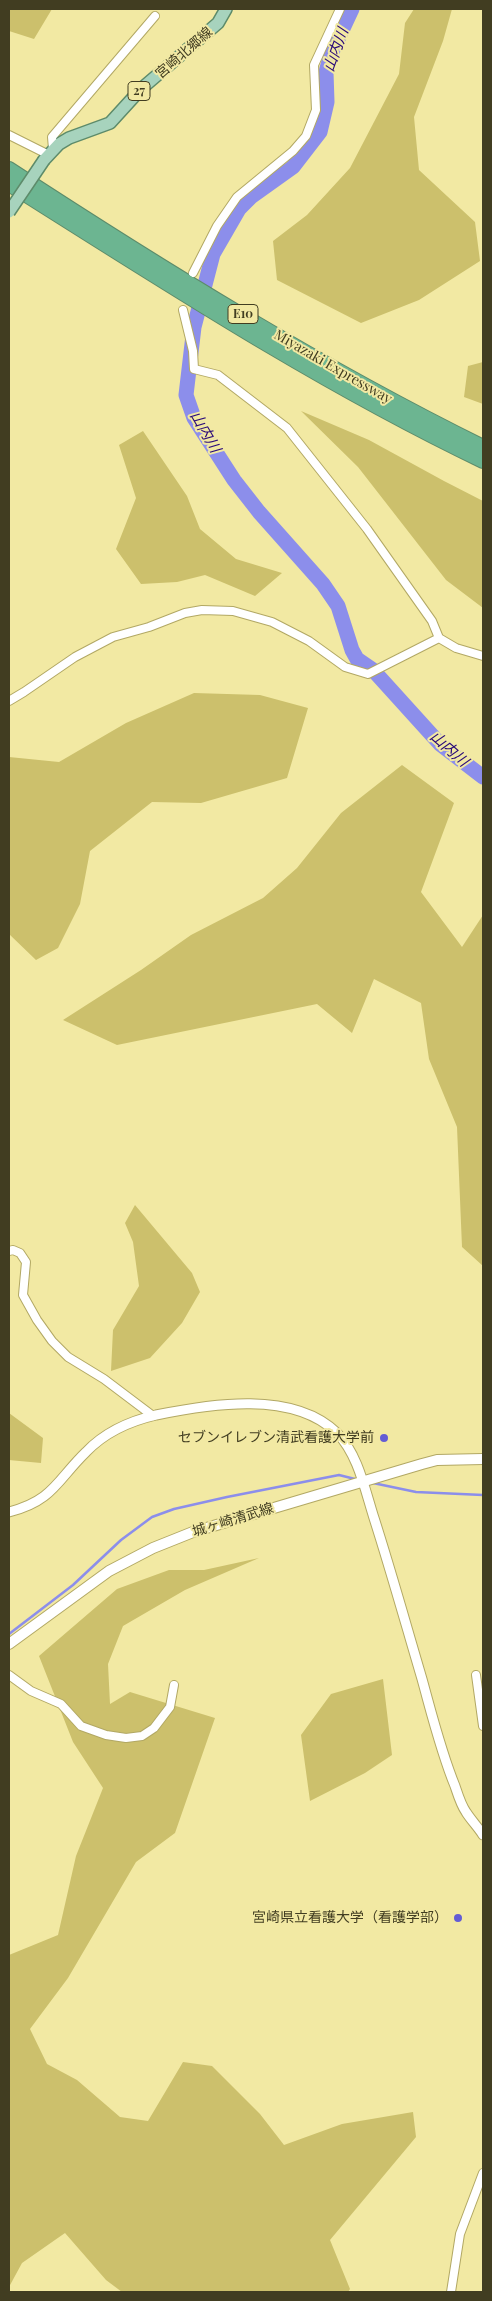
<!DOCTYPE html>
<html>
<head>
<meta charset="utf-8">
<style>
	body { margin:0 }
	#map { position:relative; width:492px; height:2301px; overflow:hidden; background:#f2e9a3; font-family:"Playfair Display",serif }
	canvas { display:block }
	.frame { position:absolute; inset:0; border:10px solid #413d21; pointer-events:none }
</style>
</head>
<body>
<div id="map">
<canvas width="492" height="2301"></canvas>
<div class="frame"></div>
</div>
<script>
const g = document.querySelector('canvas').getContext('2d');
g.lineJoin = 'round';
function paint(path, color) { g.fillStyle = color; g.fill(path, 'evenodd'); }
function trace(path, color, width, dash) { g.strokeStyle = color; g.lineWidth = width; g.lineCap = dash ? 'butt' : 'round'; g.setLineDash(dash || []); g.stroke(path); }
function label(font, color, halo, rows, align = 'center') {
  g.font = font + ' "Playfair Display","Noto Sans JP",serif'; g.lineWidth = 4; g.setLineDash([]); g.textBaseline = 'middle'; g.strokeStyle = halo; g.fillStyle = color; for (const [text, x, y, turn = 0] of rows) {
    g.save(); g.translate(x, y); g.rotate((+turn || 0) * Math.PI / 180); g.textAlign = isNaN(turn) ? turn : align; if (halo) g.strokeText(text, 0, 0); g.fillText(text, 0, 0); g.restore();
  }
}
const green = new Path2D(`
	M9,9h43l-18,30 -25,-8z
	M414,9h38l-9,32 -29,76 5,53 56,52 5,39 -61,39 -58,23 -84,-43 -4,-39 34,-26 43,-47 49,-94 6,-51z
	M483,362v42l-19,-7 4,-31z
	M301,411l68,29 75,41 39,20v107l-37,-28 -88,-113z
	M143,431l44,65 13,33 36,30 46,14 -27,23 -50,-21 -28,7 -36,2 -25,-35 20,-51 -17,-53z
	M194,693l66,2 48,13 -21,70 -86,25 -49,-1 -62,49 -10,53 -22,44 -22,12 -27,-26v-177l50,5 67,-39z
	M402,765l52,38 -33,89 41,55 21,-32v351l-21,-19 -5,-120 -28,-68 -8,-56 -47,-24 -22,54 -35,-29 -200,41 -54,-25 78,-50 50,-35 72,-37 34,-30 44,-55z
	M135,1205l57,68 8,19 -18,31 -32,35 -39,13 2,-41 26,-44 -6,-44 -8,-19z
	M9,1413l34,25 -2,25 -32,-3z
	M259,1558l-74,32 -62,36 -15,38 2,40 20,-12 85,26 -40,115 -39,29 -68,116 -38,51 17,35 30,16 43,37 28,4 35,-59 29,4 48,48 24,31 58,-21 71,-12 3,25 -86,103 20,49 -2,3h-226l-16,-12 -41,-47 -43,30 -13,24v-332l49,-20 18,-79 27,-68 -30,-46 -34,-86 78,-67 52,-19h35z
	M383,1679l9,76 -27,18 -55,28 -9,-66 30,-41z`);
const stream = new Path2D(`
	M373,1483l43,9 67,3
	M9,1634l64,-49 48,-45 31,-23 22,-8 53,-12 112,-22 16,4`);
const river = new Path2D(`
	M352,9l-21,45 -5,18 1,30 -7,30 -27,35 -42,30 -12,12 -26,45 -19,73 -8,68 8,23 40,62 25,32 64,72 15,22 14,44 5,9 16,11 67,74 43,33`);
const minor = new Path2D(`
	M9,135l40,20
	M53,149l-1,-12 103,-121
	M193,273l24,-47 20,-29 56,-46 13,-15 10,-26 -2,-45 26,-56
	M183,310l10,41 1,18 24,6 69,53 80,101 65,92 7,17 17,10 27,8
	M9,701l15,-9 51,-35 38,-20 36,-10 36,-14 17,-3 31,1 39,11 37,19 36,26 23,7 71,-36
	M9,1251l4,-1 7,3 6,9 -3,33 14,25 15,21 16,16 36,22 49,37
	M9,1675l22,16 30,13 20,22 25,9 20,3 16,-2 12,-8 16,-21 4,-22
	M476,1675l7,51
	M451,2292l9,-58 23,-61`);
const tertiary = new Path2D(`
	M9,1512c44,-11 48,-32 77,-60 19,-20 44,-31 70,-37 54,-11 137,-25 181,18 21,21 28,57 37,85 17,53 32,107 48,161 10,36 19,73 33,107 3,9 6,19 11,26 5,8 12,15 17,23`);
const secondary = new Path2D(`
	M9,1644l100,-73 44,-23 40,-16 229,-68 15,-4 46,-1`);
const primary = new Path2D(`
	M44,160l15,-16 10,-6 41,-15 31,-34 77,-66 8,-14`);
const motorway = new Path2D(`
	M9,169c153,100 310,197 474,278
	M9,184c154,97 309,198 474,277`);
const primaryBridge = new Path2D(`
	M9,212l35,-52`);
const markers = [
	[384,1438,5,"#635cd5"],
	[458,1918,5,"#635cd5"]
];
const shields = [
	[139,91,22],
	[243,314,30]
];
const shieldNames = [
	["27",139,91],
	["E10",243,314]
];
const streetNames = [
	["宮崎北郷線",184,53,-41],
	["Miyazaki Expressway",333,367,30],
	["城ヶ崎清武線",233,1520,-17]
];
const poiNames = [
	["セブンイレブン清武看護大学前",374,1438],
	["宮崎県立看護大学（看護学部）",448,1918]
];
const waterNames = [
	["山内川",336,50,-70],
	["山内川",205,432,60],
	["山内川",449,749,41]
];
paint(green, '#ccc06c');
trace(stream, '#8c8eeb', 2.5);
trace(river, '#8c8eeb', 15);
trace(minor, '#b2a864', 10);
trace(tertiary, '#b2a864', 11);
trace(secondary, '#b2a864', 12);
trace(primary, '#5d8b6a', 14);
trace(motorway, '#5d8b6a', 16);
trace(minor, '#fff', 8);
trace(tertiary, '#fff', 9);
trace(secondary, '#fff', 10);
trace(primary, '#a7d3bd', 11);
trace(motorway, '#6cb591', 14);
trace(primaryBridge, '#5d8b6a', 14, []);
trace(primaryBridge, '#a7d3bd', 11);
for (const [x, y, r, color] of markers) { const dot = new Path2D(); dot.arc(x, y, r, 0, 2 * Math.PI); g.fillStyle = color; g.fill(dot); trace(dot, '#f2e9a3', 2); }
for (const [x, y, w] of shields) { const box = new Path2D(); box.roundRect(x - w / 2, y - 9.5, w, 19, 4); g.fillStyle = '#f2e9a3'; g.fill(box); trace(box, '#413d21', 1); }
label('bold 12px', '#413d21', null, shieldNames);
label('14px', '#413d21', '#f2e9a3', streetNames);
label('14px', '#413d21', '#f2e9a3', poiNames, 'right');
label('italic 15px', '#270779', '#f2e9a3', waterNames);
</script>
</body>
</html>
